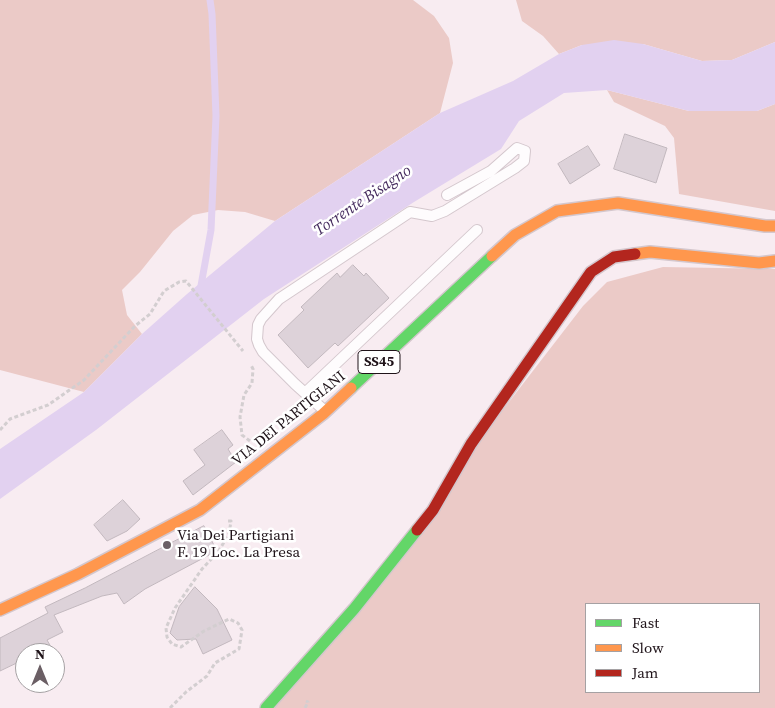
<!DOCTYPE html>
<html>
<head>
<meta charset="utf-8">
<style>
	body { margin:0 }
	#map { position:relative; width:775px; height:708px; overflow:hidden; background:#f8ecf1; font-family:"Source Serif 4",serif }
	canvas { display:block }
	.legend { position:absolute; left:585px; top:603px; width:175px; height:90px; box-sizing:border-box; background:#fff; border:1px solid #a5a1a3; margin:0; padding:6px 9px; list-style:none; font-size:15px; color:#1f1319 }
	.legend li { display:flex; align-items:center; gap:10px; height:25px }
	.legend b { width:25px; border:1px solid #a5a1a3 }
	.north { position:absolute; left:15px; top:643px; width:50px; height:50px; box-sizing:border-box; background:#fff; border:1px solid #a5a1a3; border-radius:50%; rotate:0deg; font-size:14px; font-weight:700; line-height:20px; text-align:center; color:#1f1319 }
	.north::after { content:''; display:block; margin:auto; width:18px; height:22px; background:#6b5f65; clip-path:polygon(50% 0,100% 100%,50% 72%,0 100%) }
</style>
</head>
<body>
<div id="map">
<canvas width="775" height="708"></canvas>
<ul class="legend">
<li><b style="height:6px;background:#63d668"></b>Fast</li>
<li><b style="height:6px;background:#ff974d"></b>Slow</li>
<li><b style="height:6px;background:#b3261e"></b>Jam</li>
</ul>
<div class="north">N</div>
</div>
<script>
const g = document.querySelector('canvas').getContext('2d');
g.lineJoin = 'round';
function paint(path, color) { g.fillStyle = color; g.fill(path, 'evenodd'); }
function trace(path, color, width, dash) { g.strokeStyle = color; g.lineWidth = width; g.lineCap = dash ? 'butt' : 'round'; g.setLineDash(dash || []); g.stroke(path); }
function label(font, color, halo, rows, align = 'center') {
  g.font = font + ' "Source Serif 4",serif'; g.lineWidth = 5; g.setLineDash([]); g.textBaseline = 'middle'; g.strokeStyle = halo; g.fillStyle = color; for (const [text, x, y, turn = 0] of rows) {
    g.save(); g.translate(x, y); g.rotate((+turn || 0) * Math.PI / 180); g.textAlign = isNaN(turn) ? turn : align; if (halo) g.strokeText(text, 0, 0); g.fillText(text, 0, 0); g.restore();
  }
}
const forest = new Path2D(`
	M0,0h413l21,16 15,22 4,25 -13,50 -165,108 -30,-9 -27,-2 -25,5 -20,16 -33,41 -18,18 5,25 15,19 -58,58 -84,-22z
	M516,0h259v42l-43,18 -30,1 -59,-17 -61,1 -23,9 -16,-18 -21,-15z
	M607,90l82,21h68l18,-7v107l-96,-17 -5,-56 -9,-12 -51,-24z
	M663,267l112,2v439h-502l310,-402 24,-24zM586,604h173v88h-173z`);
const water = new Path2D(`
	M614,40l29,4 59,17 30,-1 43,-18v62l-18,7h-68l-82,-21 -43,3 -45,28 -18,28 -87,53 -150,97 -168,131 -96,69v-50l84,-57 58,-58 45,-40 88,-73 165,-108 73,-32 46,-27 23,-9z`);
const stream = new Path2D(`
	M200,291l11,-61 5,-114 -4,-102 -2,-14`);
const building = new Path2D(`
	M625,134l42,14 -11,35 -42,-14z
	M588,146l12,19 -30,19 -12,-20z
	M353,265l11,11 2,-3 23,25 -51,48 -3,-3 -27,25 -30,-33 26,-25 -3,-3 36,-34 3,4z
	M222,430l11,15 -5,4 8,13 -43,33 -10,-14 22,-16 -11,-15z
	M123,500l17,19 -13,12 -20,10 -13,-16z
	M204,526l12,23 -6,3 1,2 -66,35 -21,15 -7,-11 -15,3 -48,19 9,17 -16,8 4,7 -13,6h-13v6l-25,12v-33l48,-25 -3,-6 40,-19z
	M195,587l22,22 15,31 -29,14 -7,-15 -19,1 -7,-7 9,-26z`);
const path = new Path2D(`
	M0,430l10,-11 38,-14 36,-25 51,-54 15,-12 14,-23 15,-9 7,-1 57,70
	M250,441l-8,-6 -2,-18 4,-22 8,-12 1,-14 -2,-4
	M170,708l16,-16 21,-16 8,-13 24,-14 3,-19 -4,-7 -9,-4 -25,12 -23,16 -9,-3 -5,-7 -1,-9 9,-20 27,-39 16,-17 11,-18 2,-13h-5
	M305,708l3,-6 -2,-1`);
const lane = new Path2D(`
	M305,393l172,-163
	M325,411l-30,-27 -32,-32 -4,-7 -2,-6 1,-14 3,-6 18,-20 131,-87 22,4 13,-5 70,-43 9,-7 1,-10 -8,-3 -26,23 -44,24`);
const fast = new Path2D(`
	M351,388l141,-132
	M266,708l88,-99 63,-79`);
const slow = new Path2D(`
	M635,254l15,-2 109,11 16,-2
	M492,256l23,-21 42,-24 61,-8 147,23h10
	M0,610l78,-36 122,-64 123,-96 28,-26`);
const jam = new Path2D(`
	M417,530l16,-20 38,-66 120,-172 23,-15 21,-3`);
const markers = [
	[167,545,5,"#6b5f65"]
];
const shields = [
	[379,362,42]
];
const shieldNames = [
	["SS45",379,362]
];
const streetNames = [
	["VIA DEI PARTIGIANI",289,419,-39]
];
const poiNames = [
	["Via Dei Partigiani",177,536],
	["F. 19 Loc. La Presa",177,553]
];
const waterNames = [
	["Torrente Bisagno",363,201,-34]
];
paint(forest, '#ebcac7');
paint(water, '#e2d1f0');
trace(stream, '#e2d1f0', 7);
paint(building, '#ddd2d9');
trace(building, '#c2b8be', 1);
trace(lane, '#d4c7cd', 12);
trace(fast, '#d4c7cd', 14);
trace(slow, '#d4c7cd', 14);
trace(jam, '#d4c7cd', 14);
trace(path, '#d3ced0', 3, [4, 2.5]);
trace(lane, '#fefcfd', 10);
trace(fast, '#63d668', 11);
trace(slow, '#ff974d', 11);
trace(jam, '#b3261e', 11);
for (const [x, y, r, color] of markers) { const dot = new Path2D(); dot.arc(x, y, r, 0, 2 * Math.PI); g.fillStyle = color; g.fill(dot); trace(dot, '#fff', 2); }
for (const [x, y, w] of shields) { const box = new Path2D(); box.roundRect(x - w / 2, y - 11.5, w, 23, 4); g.fillStyle = '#fff'; g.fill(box); trace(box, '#1f1319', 1); }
label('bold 14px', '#1f1319', null, shieldNames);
label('15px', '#1f1319', '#fff', streetNames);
label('15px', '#1f1319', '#fff', poiNames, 'left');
label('italic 16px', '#452b5e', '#fff', waterNames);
</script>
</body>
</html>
